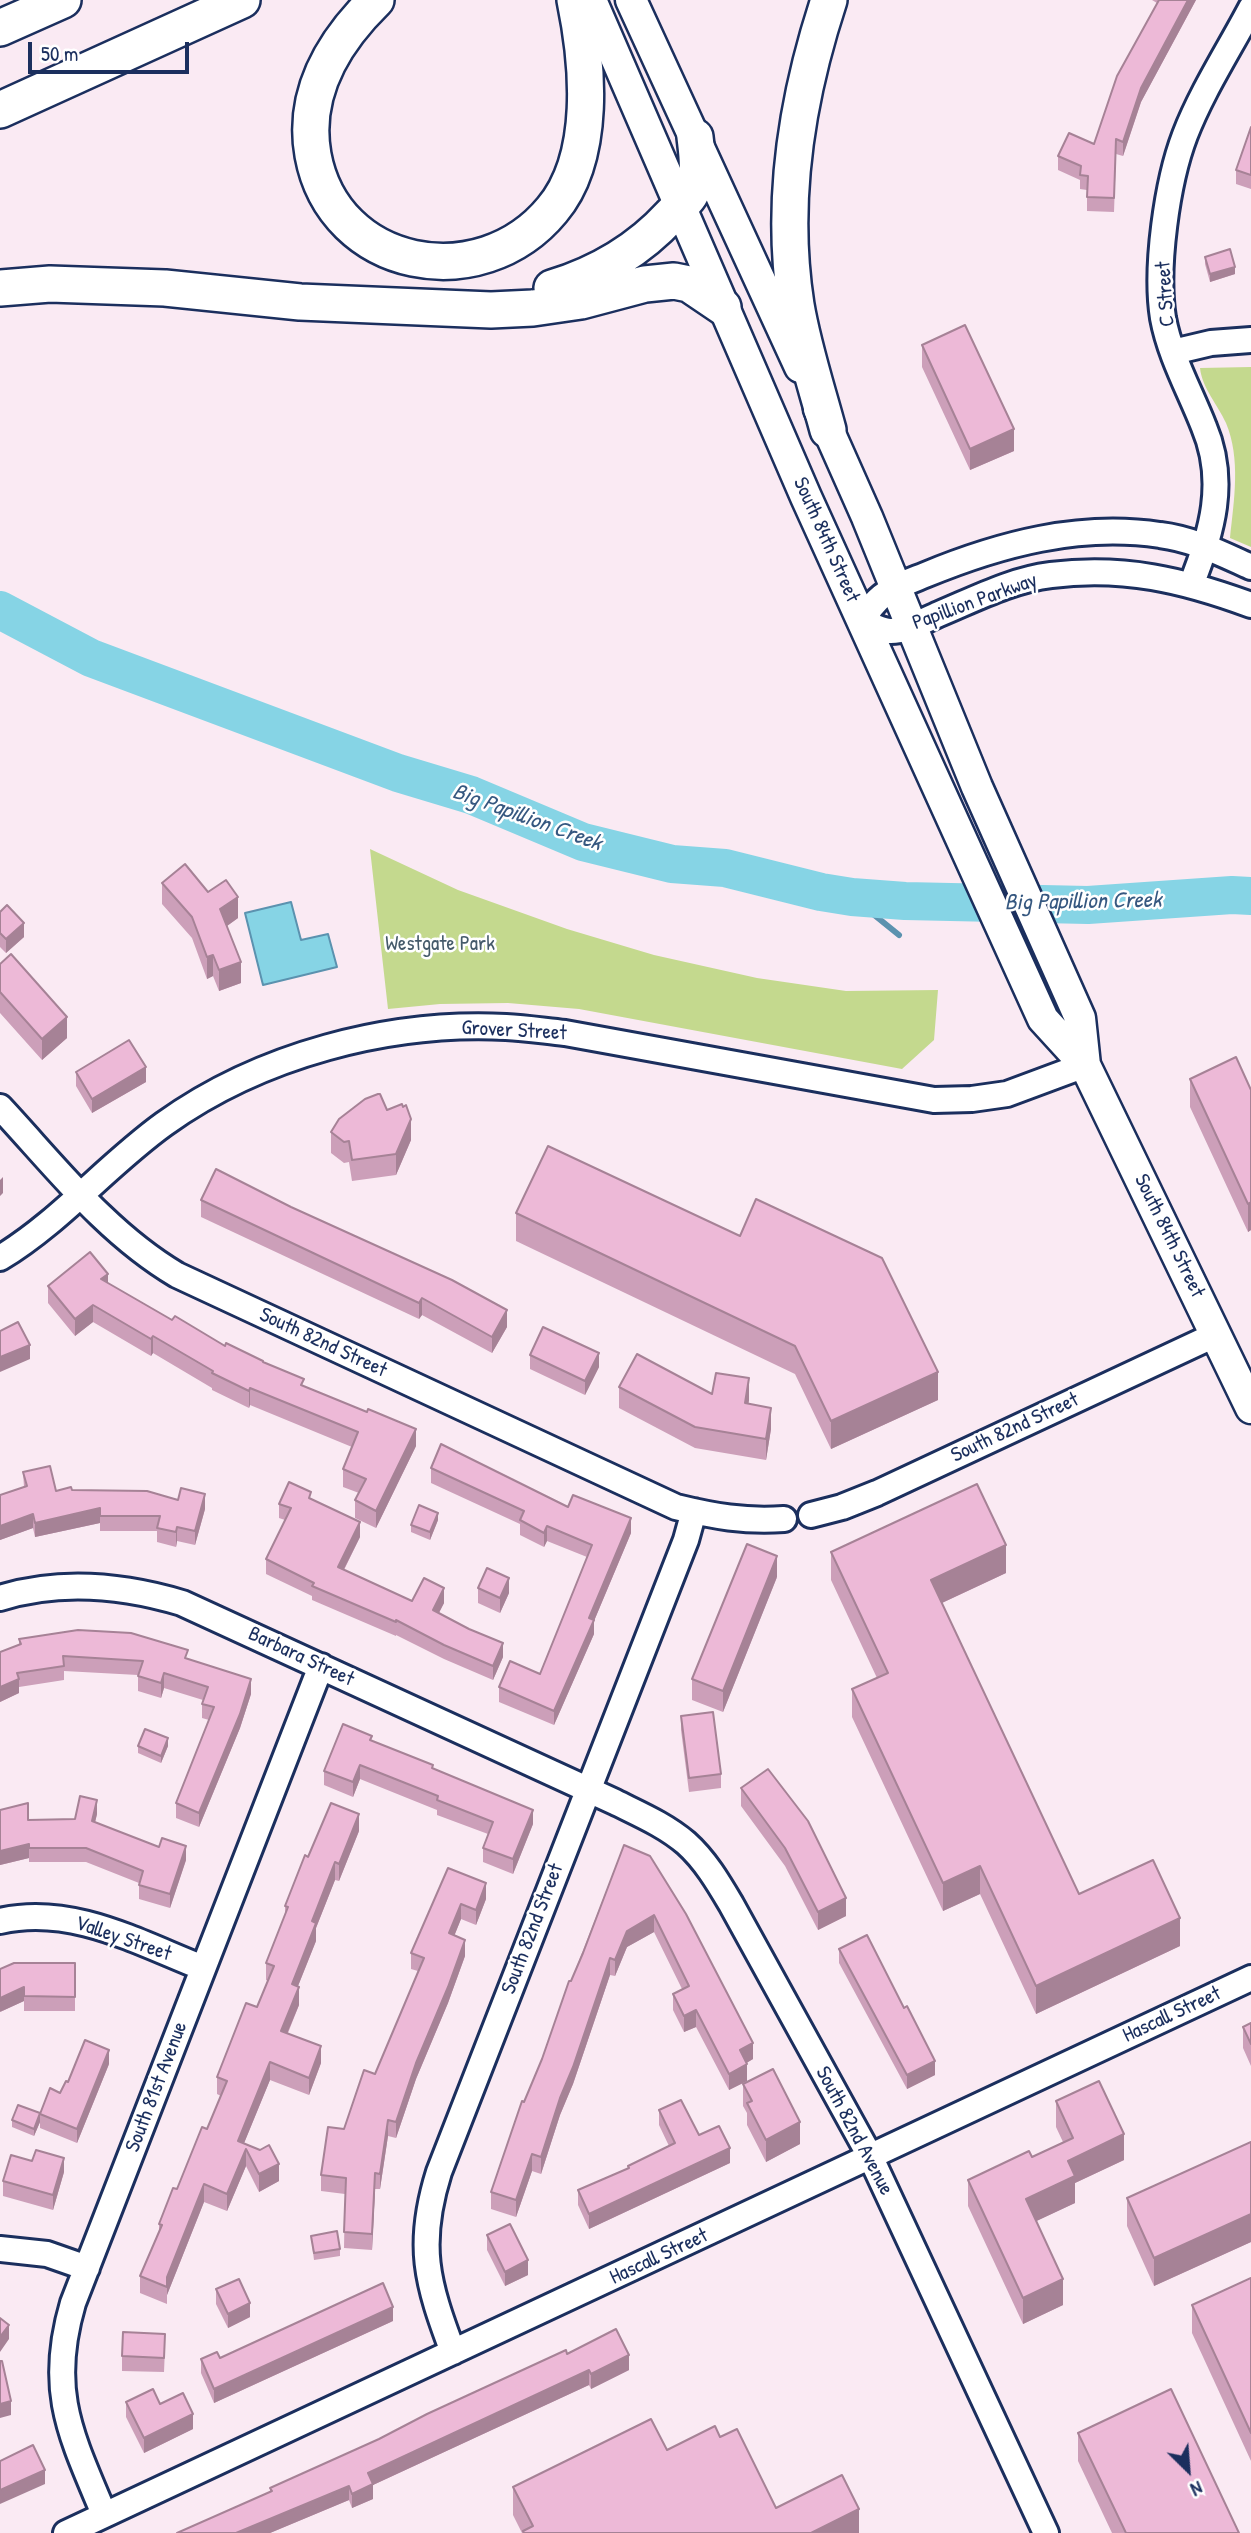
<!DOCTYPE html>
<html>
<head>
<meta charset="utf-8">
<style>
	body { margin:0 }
	#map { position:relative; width:1251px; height:2533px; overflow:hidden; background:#faeaf3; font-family:"Patrick Hand",sans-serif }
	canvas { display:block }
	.north { position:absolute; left:1153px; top:2435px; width:70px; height:70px; -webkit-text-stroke:5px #fff; paint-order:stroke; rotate:155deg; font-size:19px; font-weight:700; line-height:28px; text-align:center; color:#1b2f5e }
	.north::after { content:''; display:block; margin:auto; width:24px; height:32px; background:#1b2f5e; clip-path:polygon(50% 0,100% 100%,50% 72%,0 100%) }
	.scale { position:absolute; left:28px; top:42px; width:161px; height:32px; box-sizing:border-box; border:4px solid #1b2f5e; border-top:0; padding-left:9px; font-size:21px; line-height:24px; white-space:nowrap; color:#1b2f5e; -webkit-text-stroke:5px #fff; paint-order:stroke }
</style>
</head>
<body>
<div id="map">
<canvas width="1251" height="2533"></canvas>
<div class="north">N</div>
<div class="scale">50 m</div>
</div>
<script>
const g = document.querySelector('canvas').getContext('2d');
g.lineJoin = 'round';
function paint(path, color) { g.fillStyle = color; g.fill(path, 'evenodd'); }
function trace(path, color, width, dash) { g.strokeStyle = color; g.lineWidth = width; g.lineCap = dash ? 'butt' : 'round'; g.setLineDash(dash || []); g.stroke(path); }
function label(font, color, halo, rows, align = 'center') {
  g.font = font + ' "Patrick Hand",sans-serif'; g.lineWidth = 5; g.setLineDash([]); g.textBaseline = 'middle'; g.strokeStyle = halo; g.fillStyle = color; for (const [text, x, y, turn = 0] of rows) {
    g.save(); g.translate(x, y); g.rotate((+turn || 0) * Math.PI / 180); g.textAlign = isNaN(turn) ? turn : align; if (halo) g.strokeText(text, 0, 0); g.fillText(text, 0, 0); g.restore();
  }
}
const green = new Path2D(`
	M1251,367v180l-21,-9c4,-38 11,-79 -4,-115 -8,-18 -24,-35 -26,-55z
	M370,849l88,41 109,39 87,26 103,23 89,13 92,-1 -4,50 -32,29 -323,-60 -71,-6 -68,1 -52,5z`);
const water = new Path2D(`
	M291,902l10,38 27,-6 9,33 -74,18 -18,-72z`);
const stream = new Path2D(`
	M852,897l47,38`);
const river = new Path2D(`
	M0,610l91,48 307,115 73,22 112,47 89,22 53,4 96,24 31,5 53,4 183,4 144,-10 19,1`);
const minor = new Path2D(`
	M1173,352l38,-9 40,-3
	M1251,567c-29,-13 -58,-28 -91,-32 -81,-12 -160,9 -235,40 -17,7 -39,14 -51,29 -5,5 -8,12 -11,18 8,3 17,8 26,9 16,1 36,-11 50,-17 36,-15 72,-34 112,-39 73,-9 132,5 200,30
	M1191,585c21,-52 36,-104 13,-158 -14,-36 -34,-71 -41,-109 -8,-50 4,-136 22,-183 17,-44 44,-85 66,-127
	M0,1107c55,59 106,126 177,168l499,232c37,9 69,15 108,12
	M0,1258c60,-36 107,-93 164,-134 96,-69 225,-103 342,-97 20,1 39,4 59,6l369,67 38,-1 35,-5 78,-29
	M811,1515l31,-8 35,-14 340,-159
	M0,1598c61,-19 122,-13 182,5l433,199c24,12 50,23 71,41 19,17 32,39 45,61l140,254 175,375
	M0,1921c71,-17 139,22 203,47
	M0,2249l47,5 40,14
	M453,2352c-26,-69 -37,-107 -14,-180l247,-632 8,-29
	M104,2514c-33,-79 -57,-123 -31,-211l248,-637
	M66,2533l1185,-555`);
const major = new Path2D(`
	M591,0l215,497 237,522 42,46 166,343
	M631,0l169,367
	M819,409l48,108 110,270 103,231 5,47`);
const highway = new Path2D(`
	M376,0c-43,42 -74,94 -63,155 21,115 167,142 239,55 45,-53 36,-147 23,-210
	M0,28l63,-28
	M0,110l242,-110
	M0,288l50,-4 115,4 135,14 191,8 42,-2 48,-7 64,-17 29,-3 15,3 34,23
	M552,288c46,-14 86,-37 119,-73 6,-6 14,-12 19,-20 11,-17 7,-40 5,-58
	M828,430c-11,-41 -25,-83 -32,-125 -16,-102 1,-208 33,-305`);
const wall = new Path2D(`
	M1152,0h44l-55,102 -18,54 -7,-2 -2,58 -27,-1v-21l-7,-1v-9l-22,-10v-14l36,-12 63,-141z
	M1251,127v62l-15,-5v-14z
	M1205,257l30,17 -25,8 -5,-18z
	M922,345l92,106 -44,19 -48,-103z
	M162,883l46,9 30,26 -11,8 14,57 -22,8 -6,-15 -6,3 -15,-41 -30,-34z
	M0,912l24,25 -18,16 -6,-6z
	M0,964l67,74 -25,22 -42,-47z
	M76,1072l70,10 -54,31 -16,-27z
	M1190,1079l61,11v140l-3,2 -58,-125z
	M387,1110l24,30 -15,35 -44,6 -3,-19 -5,1 -13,-10v-21z
	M201,1200l306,127 -15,26 -70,-38 -3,4 -218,-102z
	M516,1213l224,23 198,164 -107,49 -36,-75 -279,-133z
	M108,1283l64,37 53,26 38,17 41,23 112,60 -40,82 -21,-10v-18l4,-7 -16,-6v-18l9,-22 -102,-42 -1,3 -37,-18v-2l-59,-35 -2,3 -58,-34 -18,14 -27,-33v-17z
	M530,1355l69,12 -14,28 -55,-26z
	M619,1387l93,7 37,6 -1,4 23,25 -5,31 -71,-12 -76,-40z
	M431,1468l137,39 63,26 -37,88v13l-40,91 -55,-23v-15l41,-13 47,-117 -40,-16 -3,6 -24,-12v-11l-89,-41z
	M23,1472l33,19 16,-1 133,19 -10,36 -18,-4 -1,6 -19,-5v-11h-57v-8l-65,14 -2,-9 -33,12v-45l24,-8z
	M311,1500l49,37 -16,33 68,31 32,2 -5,10 64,44 -10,23 -49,-21 -48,-24v1l-84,-36v-4l-46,-22v-15l19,-39 -6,-2v-14z
	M438,1520l-8,20 -19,-8v-7z
	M831,1552l175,21 -64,30 137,291 101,52 -144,68 -56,-120 -37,17 -91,-194v-28l25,-11 -46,-98z
	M777,1577l-54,135 -31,-12v-21z
	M478,1588l31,5 -9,20 -22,-10z
	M19,1639l169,20 63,35 -11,34 -41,99 -23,-9v-15l33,-83 -7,-2v-14l1,-4 -39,-12 -3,10 -23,-7v-16l-74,-4v9l-45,7v6l-19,9v-50l19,-7z
	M681,1716l40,58v14l-32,4 -8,-62z
	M372,1741l61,27 100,56 -20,50 -30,-12v-14l5,-14 -51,-19v-5l-77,-31 -7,18 -29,-12v-14z
	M138,1746h30l-7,17 -23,-10z
	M741,1788l105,128 -28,14 -33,-64 -44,-60z
	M0,1810l28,10 47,-1 22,-5 -2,8 91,38 -16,48 -31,-9v-16l-53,-21h-57v-4l-29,7z
	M359,1831l-20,50 -4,-1 -19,48v13l-18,45 1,19 -11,28 33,30 -12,32 -39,-15 -26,63 35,38 -20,11 -13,-26 -19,45 -23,-9 -37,93v9l-27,-11v-17l19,-45v-7l48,-95 14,-33 -4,-2v-17l40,-70 11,-26 -2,-1v-17l19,-47v-10l23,-49z
	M624,1845l129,214 -7,4 1,18 -18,9 -33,-63 -12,5 -11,-22v-16l9,-5 -28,-57 -27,15 -12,29 -5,-1 -37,109 -13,31 -19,59 -9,-3 -16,46 -25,-8v-17l33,-90 18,-43 29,-78z
	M448,1868l38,31 -10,26 -15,-6 -7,17 11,20 -17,47 -32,76 -20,59 -8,-2 -8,53h-5l-3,61 -28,-2 1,-54 -24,-3v-16l23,-46 31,-55 43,-103 -7,-2v-16z
	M839,1949l96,126 -28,14 -68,-126z
	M75,1963v48h-51v-10l-24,11z
	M1251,2023v43l-8,-18v-21z
	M109,2064l-32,79 -37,-15v-6l-6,14 -22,-9v-7l28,-7 20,-20 8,-11z
	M743,2084l57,60 -34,18 -19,-37v-12l-4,-7z
	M1056,2101l68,59 -49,23v20l-39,18 27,84 -40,19 -55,-118v-26l64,-23 31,-15 -7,-15z
	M659,2110l40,25 31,28 -141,66 -11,-24v-15l50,-22v-2l41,-20 -10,-21z
	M1251,2142v100l-97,44 -27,-60v-28z
	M64,2172l-11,38 -50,-14v-15z
	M487,2235l41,40 -23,11 -18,-36z
	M311,2236l29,13v7l-26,4z
	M1251,2278v183l-59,-128v-28z
	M216,2289l34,28 -22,11 -12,-24z
	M393,2321l-179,82 -13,-30v-14l19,-1z
	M165,2348l-1,24 -42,-1v-15z
	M567,2354l62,16 -38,19 -2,-4 -216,100v14l-21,9 -3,-8 -79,33h-93l93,-41v-4z
	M126,2402l34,2 33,25 -49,24 -18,-36z
	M1078,2433l161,100h-127l-34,-72z
	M720,2437l56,71 83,25h-337l-9,-18v-28z`);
const shadedWall = new Path2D(`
	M1188,0h8l-55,102 -18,54v-14l18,-54z
	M1235,267v7l-25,8v-8z
	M1014,429v22l-44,19v-21z
	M238,897v21l-18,13v-22z
	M24,923v14l-18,16v-14z
	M213,955v21l-6,3v-22z
	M241,962v21l-22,8v-21z
	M67,1017v21l-25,22v-21z
	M146,1067v15l-54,31v-14z
	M411,1119v21l-15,35v-21z
	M3,1177v16l-3,3v-16z
	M1251,1202v28l-3,2v-28z
	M108,1274v17l-7,-12z
	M422,1298v17l-3,4v-16z
	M93,1305v17l-18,14v-17z
	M507,1310v17l-15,26v-16z
	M153,1336v17l-2,3v-17z
	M30,1345v14l-30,13v-15z
	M599,1353v14l-14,28v-14z
	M938,1372v28l-107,49v-28z
	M749,1378v22l-4,25v-22z
	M250,1388v17l-1,3v-17z
	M771,1408v21l-5,31v-21z
	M416,1429v17l-40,82v-17z
	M205,1494v15l-10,36v-14z
	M100,1508v15l-65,14v-14z
	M438,1513v7l-8,20v-8z
	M33,1514v14l-33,12v-14z
	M631,1518v15l-37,88v13l-40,91v-14l35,-93z
	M360,1522v15l-22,44v-14z
	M547,1526v15l-3,6v-14z
	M177,1527v14l-1,6v-15z
	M1006,1545v28l-75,35v-28z
	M777,1556v21l-54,135v-21z
	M509,1578v15l-9,20v-15z
	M444,1588v15l-11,21v-14z
	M503,1643v14l-10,23v-14z
	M164,1673v15l-3,10v-15z
	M19,1679v14l-19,9v-15z
	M251,1679v15l-11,34 -41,99v-14z
	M168,1738v8l-7,17v-7z
	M360,1765v14l-7,18v-15z
	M97,1800v14l-5,21v-14z
	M533,1810v14l-20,50v-15z
	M359,1814v17l-20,50v-17z
	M29,1844v14l-29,7v-14z
	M186,1846v14l-16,48v-14z
	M335,1862v18l-19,48v13l-24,60v-17l20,-63z
	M980,1866v28l-37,17v-28z
	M486,1883v16l-10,26v-15z
	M846,1898v18l-28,14v-18z
	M461,1904v15l-12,30v-16z
	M654,1915v17l-27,15 -12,29v-16l12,-29z
	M1180,1918v28l-144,68v-28z
	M465,1940v16l-17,47 -32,76 -20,59v-16l20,-59z
	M610,1958v17l-37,109 -13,31 -19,59v-17l19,-59z
	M24,1987v14l-24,11v-14z
	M299,1987v18l-18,43v-17z
	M696,2010v17l-12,5v-16z
	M753,2043v16l-13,8v-17z
	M321,2046v17l-12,32v-17z
	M109,2050v14l-32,79v-14z
	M935,2061v14l-28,14v-14z
	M270,2062v18l-32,78v-17z
	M747,2064v17l-18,9v-16z
	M40,2115v7l-6,14v-7z
	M388,2120v16l-8,53v-15z
	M800,2122v22l-34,18v-22z
	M1124,2134v26l-49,23v20l-49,23v-27l42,-38z
	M730,2148v15l-141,66v-15z
	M246,2149v17l-19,45v-17z
	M532,2154v17l-16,46v-17z
	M64,2158v14l-11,38v-15z
	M279,2164v17l-20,11v-18z
	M375,2173v16l-3,61v-16z
	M204,2184v18l-37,93v9v-27z
	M1251,2214v28l-97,44v-28z
	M528,2260v15l-23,11v-14z
	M1063,2279v26l-40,19v-26z
	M250,2303v14l-22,11v-14z
	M393,2307v14l-179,82v-14z
	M9,2325v14l-9,13v-15z
	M629,2355v15l-38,19v-15z
	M589,2370v15l-216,100v14l-21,9v-14l16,-21z
	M11,2401v14l-11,3v-14z
	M193,2414v15l-49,24v-15z
	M45,2470v14l-45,20v-14z
	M349,2486v14l-79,33h-34z
	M859,2509v24h-48z`);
const building = new Path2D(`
	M1159,0h29l-47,88 -18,54 -7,-3 -2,59 -27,-1 1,-21 -8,-1 1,-9 -23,-10 11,-23 25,11 23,-68z
	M1251,127v48l-15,-5z
	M1230,249l5,18 -25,7 -5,-17z
	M965,325l49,104 -44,20 -48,-104z
	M185,864l23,28 18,-12 12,17 -18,12 21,53 -22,8 -6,-15 -6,2 -15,-40 -30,-34z
	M7,905l17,18 -18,16 -6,-6v-21z
	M11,954l56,63 -25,22 -42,-47v-28z
	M129,1040l17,27 -54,32 -16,-27z
	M1236,1057l15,33v112l-3,2 -58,-125z
	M378,1094h2l7,16 15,-6 1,3 3,-2 5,14 -15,35 -44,6 -3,-19 -5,1 -13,-10 8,-13 26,-20z
	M548,1146l192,90 16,-37 126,59 56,114 -107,49 -36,-75 -279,-133z
	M216,1169l75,38 161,73 55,30 -15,27 -70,-39 -3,5 -218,-103z
	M90,1252l18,22 -7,5 71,41 3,-4 50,30 1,-3 37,18v1l41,17 -3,6 66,27 1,-3 48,20 -40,82 -21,-11 11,-21 -23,-10 15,-37 -108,-44 -1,3 -37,-18 1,-2 -60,-35 -2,3 -58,-34 -18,14 -27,-33z
	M18,1322l12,23 -30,12v-26z
	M543,1327l56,26 -14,28 -55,-26z
	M637,1354l75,40 4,-21 33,5 -4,25 26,5 -5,31 -71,-12 -76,-40z
	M441,1444l127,63 5,-12 58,23 -42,100 5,2 -40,91 -55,-24 11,-26 30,13 52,-129 -45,-19 -3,7 -24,-13 4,-9 -93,-43z
	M50,1466l6,25 15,-4 1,3 75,1 31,9 3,-12 24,6 -10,37 -18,-4 -1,5 -19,-4 3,-12h-60v-8l-65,15 -2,-9 -33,12v-31l27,-9 -4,-14z
	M289,1482l22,10 -2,6 51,24 -22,45 74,34 12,-23 20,10 -11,22 36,19 34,14 -10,23 -49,-21 -48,-25v2l-84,-36 2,-3 -48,-24 25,-51 -12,-4z
	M977,1484l29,61 -75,35 148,314 74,-34 27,58 -144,68 -56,-120 -37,17 -91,-194 36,-16 -57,-121z
	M419,1505l19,8 -8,19 -19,-7z
	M747,1544l30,12 -54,135 -31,-12z
	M487,1568l22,10 -9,20 -22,-10z
	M78,1630l53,3 57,17 -3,8 66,21 -11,35 -41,99 -23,-10 38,-96 -12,-3 6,-17 -44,-14 -3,10 -23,-7 5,-15 -80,-5 1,10 -47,7 2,6 -19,8v-35l21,-8 -2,-5z
	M713,1712l8,62 -32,4 -8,-62z
	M343,1724l29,12 -2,4 63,25 -1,3 101,42 -20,49 -30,-11 10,-26 -56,-22 1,-4 -78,-31 -7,17 -29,-11z
	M145,1729l23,9 -7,18 -23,-10z
	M768,1769l40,52 38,77 -28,14 -33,-64 -44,-60z
	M80,1796l17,4 -5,21 67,26 3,-9 24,8 -16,48 -31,-9 4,-14 -57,-23h-57v-4l-29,7v-41l28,-7v17l47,-1z
	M331,1803l28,11 -20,50 -4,-2 -23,59 4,2 -24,61 7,3 -18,44 40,15 -12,32 -39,-16 -32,79 22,9 9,-5 10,19 -20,10 -13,-25 -19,45 -23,-10 -37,93v10l-27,-11 22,-51 -3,-1 14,-36 4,1 25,-62 5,2 20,-48 -10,-4 29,-74 11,4 17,-41 -8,-3 22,-56 -3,-1 20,-51 3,2z
	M624,1845l26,11 36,58 67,129 -13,7 7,14 -18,10 -33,-64 -12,6 -11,-22 16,-8 -35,-71 -27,16 -12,29 -5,-2 -37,109 -13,31 -19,59 -9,-3 -16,46 -25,-8 31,-91 2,1 18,-43 27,-78h2l12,-28z
	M448,1868l38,15 -10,27 -15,-6 -12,29 16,7 -17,47 -32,76 -20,59 -8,-2 -8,54 -5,-1 -3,61 -28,-2 2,-54 -25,-3 7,-48 16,2 20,-59 11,4 49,-116 -13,-5z
	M867,1935l37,73 3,-2 28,55 -28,14 -68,-126z
	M14,1963h61v34l-51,-1v-9l-24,11v-29z
	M1251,2023v21l-8,-17z
	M85,2040l24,10 -32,79 -37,-15 10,-26 10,5 6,-12 2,1z
	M773,2069l27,53 -34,18 -19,-37 5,-2 -9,-17z
	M1099,2081l25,53 -56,27 7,15 -49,23 37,80 -40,19 -55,-118 61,-29 3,6 41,-19 -17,-37z
	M681,2100l18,35 20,-9 11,22 -141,66 -11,-24 51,-22 -1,-2 47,-23 -16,-33z
	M18,2105l22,8 -6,16 -22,-9z
	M1251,2142v72l-97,44 -27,-60z
	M36,2150l28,8 -11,37 -50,-14 8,-26 21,6z
	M510,2224l18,36 -23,12 -18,-37z
	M337,2231l3,18 -26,4 -3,-17z
	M1251,2278v155l-59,-128z
	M239,2279l11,24 -22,11 -12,-25z
	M383,2283l10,24 -179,82 -13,-30 16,-7 3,6z
	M0,2318l9,7 -9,12z
	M616,2329l13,26 -38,19 -2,-4 -221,103 5,11 -21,10 -3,-8 -113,47h-59l95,-42 -2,-3 109,-49 48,-25 139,-64 1,4z
	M123,2332l42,2 -1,24 -42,-2z
	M0,2361h2l9,40 -11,3z
	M153,2389l7,15 23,-11 10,21 -49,24 -18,-36z
	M1171,2389l68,144h-113l-48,-100z
	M651,2419l16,31 48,-24 5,11 17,-8 39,79 66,-33 17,34 -48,24h-287l-1,-2 10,-5 -20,-39z
	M33,2445l12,25 -45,20v-29z`);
const streetNames = [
	["C Street",1166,294,-94],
	["South 84th Street",826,540,66],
	["Papillion Parkway",975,602,-20],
	["Grover Street",514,1031,3],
	["South 84th Street",1169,1236,64],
	["South 82nd Street",323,1343,25],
	["South 82nd Street",1015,1428,-25],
	["Barbara Street",301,1657,25],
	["South 82nd Street",533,1929,-69],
	["Valley Street",123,1939,19],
	["Hascall Street",1172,2015,-25],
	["South 81st Avenue",157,2087,-69],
	["South 82nd Avenue",854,2131,62],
	["Hascall Street",659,2257,-25]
];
const parkNames = [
	["Westgate Park",440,944]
];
const waterNames = [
	["Big Papillion Creek",527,818,20],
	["Big Papillion Creek",1083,902,-1]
];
paint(green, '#c4d98e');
paint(water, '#86d4e5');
trace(water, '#5b92af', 2);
trace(stream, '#5b92af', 6);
trace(river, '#86d4e5', 38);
trace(minor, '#1b2f5e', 30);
trace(major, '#1b2f5e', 35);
trace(highway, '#1b2f5e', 40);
trace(minor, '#fff', 24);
trace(major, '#fff', 30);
trace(highway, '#fff', 35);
paint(wall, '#cc9fb9');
paint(shadedWall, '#a68296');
paint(building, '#edb9d7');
trace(building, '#a68296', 2);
label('21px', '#1b2f5e', '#fff', streetNames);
label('21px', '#455a6a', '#fff', parkNames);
label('italic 23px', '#365880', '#fff', waterNames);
</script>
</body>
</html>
